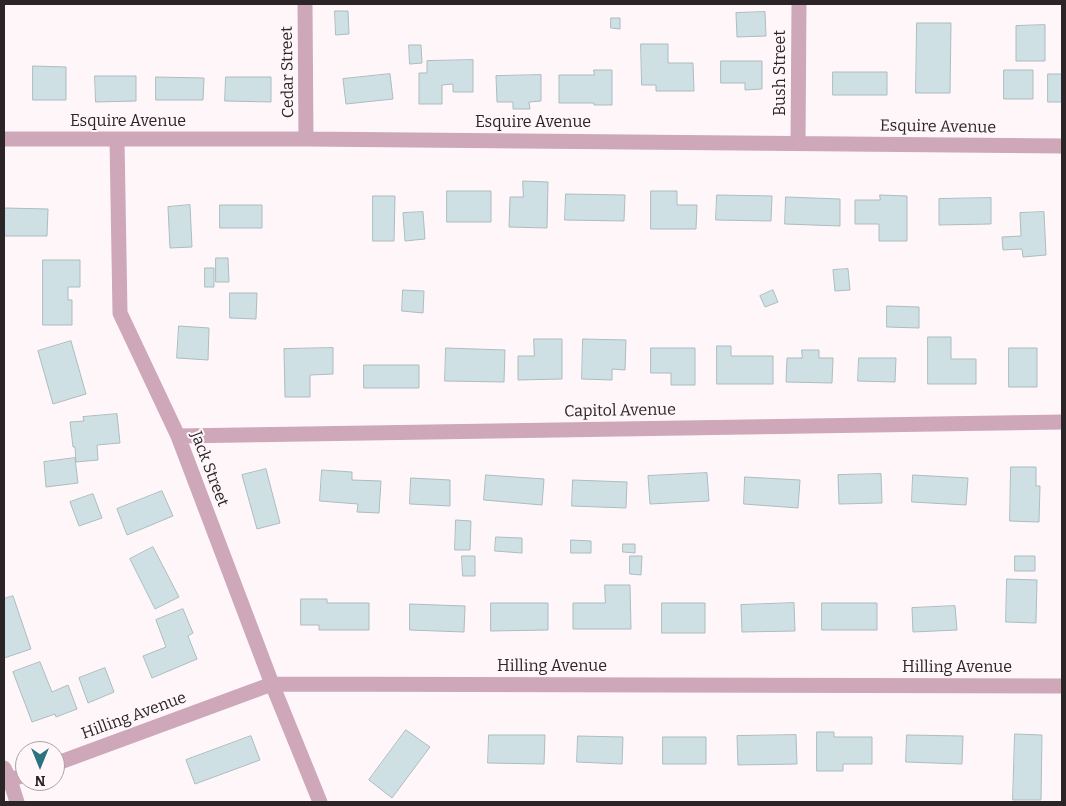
<!DOCTYPE html>
<html>
<head>
<meta charset="utf-8">
<style>
	body { margin:0 }
	#map { position:relative; width:1066px; height:806px; overflow:hidden; background:#fff6fa; font-family:Bitter,serif }
	canvas { display:block }
	.frame { position:absolute; inset:0; border:5px solid #2b2528; pointer-events:none }
	.north { position:absolute; left:15px; top:741px; width:50px; height:50px; box-sizing:border-box; background:#fff6fa; border:1px solid #aaa2a6; border-radius:50%; rotate:180deg; font-size:14px; font-weight:700; line-height:20px; text-align:center; color:#2b2528 }
	.north::after { content:''; display:block; margin:auto; width:18px; height:22px; background:#2a727d; clip-path:polygon(50% 0,100% 100%,50% 72%,0 100%) }
</style>
</head>
<body>
<div id="map">
<canvas width="1066" height="806"></canvas>
<div class="frame"></div>
<div class="north">N</div>
</div>
<script>
const g = document.querySelector('canvas').getContext('2d');
g.lineJoin = 'round';
function paint(path, color) { g.fillStyle = color; g.fill(path, 'evenodd'); }
function trace(path, color, width, dash) { g.strokeStyle = color; g.lineWidth = width; g.lineCap = dash ? 'butt' : 'round'; g.setLineDash(dash || []); g.stroke(path); }
function label(font, color, halo, rows, align = 'center') {
  g.font = font + ' Bitter,serif'; g.lineWidth = 4; g.setLineDash([]); g.textBaseline = 'middle'; g.strokeStyle = halo; g.fillStyle = color; for (const [text, x, y, turn = 0] of rows) {
    g.save(); g.translate(x, y); g.rotate((+turn || 0) * Math.PI / 180); g.textAlign = isNaN(turn) ? turn : align; if (halo) g.strokeText(text, 0, 0); g.fillText(text, 0, 0); g.restore();
  }
}
const building = new Path2D(`
	M335,11h13l1,23 -13,1z
	M765,12l1,24 -29,1 -1,-24z
	M611,18h9v11l-9,-1z
	M917,23h34l-1,70h-34z
	M1045,25v36h-29v-35z
	M641,44h27v19h25l1,28h-38v-6h-14z
	M409,45h12l1,18 -12,1z
	M473,60v32h-20v-8l-11,1v19h-23v-31h8v-12z
	M721,61h41v28l-17,1v-7h-24z
	M33,66l33,1v33h-33z
	M594,70h18v35h-18v-2h-35v-28h35z
	M1004,70h29v29h-29z
	M833,72h54v23h-54z
	M390,74l3,25 -47,5 -3,-25z
	M1048,74h14v28h-14z
	M541,75v26l-12,1 1,7h-17v-7h-16l-1,-26z
	M95,76h41v25l-40,1z
	M156,77l48,1 -1,22h-47z
	M226,77h45v25l-46,-1z
	M523,181l25,1 -1,46 -38,-1 1,-30h13z
	M447,191h44v31h-44z
	M651,191h26v14h20l-1,24h-45z
	M566,194l59,1 -1,26 -59,-1z
	M717,195l55,1 -1,25 -55,-1z
	M880,195l27,1v45h-28v-17h-24v-24h25z
	M373,196h22l-1,45h-21z
	M786,197l54,2v27l-55,-2z
	M991,198v26l-52,1v-26z
	M190,205l2,42 -22,1 -2,-41z
	M220,205h42v23h-42z
	M4,208l44,1 -1,27h-43z
	M423,212l2,27 -20,2 -2,-28z
	M1044,212l2,43 -23,2 -1,-8 -19,1 -1,-13 19,-1 -1,-23z
	M216,258h12l1,24h-13z
	M43,260h37v27h-12v13h4v25h-29z
	M205,268h9v19h-9z
	M848,269l2,21 -15,1 -2,-21z
	M403,290l21,1 -1,22 -21,-2z
	M773,290l5,12 -13,5 -5,-11z
	M230,293h27l-1,26 -26,-1z
	M887,306l32,1v21l-32,-1z
	M179,326l30,2 -1,32 -31,-2z
	M928,337h23v22h25v25h-48z
	M534,339h28v40l-44,1v-24h16z
	M583,339l43,1 -1,30 -13,-1v11l-30,-1z
	M71,341l15,53 -33,10 -15,-53z
	M717,346h14v10h42v28h-56z
	M333,348v26l-23,1v22h-25l-1,-48z
	M446,348l59,2 -1,32 -59,-1z
	M651,348h44v37h-24v-12h-20z
	M1009,348h28v39h-28z
	M802,350h17v8h14l-1,25 -46,-1 1,-24h15z
	M859,358h37l-1,24 -37,-1z
	M364,365h55v23h-55z
	M117,414l3,29 -23,2 1,15 -22,2 -1,-15h-2l-3,-25 14,-1 -1,-4z
	M75,458l3,25 -32,4 -2,-25z
	M1011,467h25v19h4l-1,36 -29,-1z
	M266,469l14,54 -23,6 -15,-54z
	M322,470l30,2v8l29,1 -2,32 -22,-1 1,-8 -38,-3z
	M707,473l2,28 -59,3 -2,-28z
	M881,474l1,29 -43,1 -1,-29z
	M486,475l58,4 -2,26 -58,-5z
	M913,475l55,3 -2,27 -54,-3z
	M745,477l55,3 -2,28 -54,-4z
	M411,478l39,2v26l-40,-2z
	M573,480l54,2 -1,26 -54,-2z
	M162,491l11,25 -46,19 -10,-26z
	M93,494l9,24 -23,8 -9,-24z
	M456,520l15,1 -1,29h-15z
	M496,537l26,1v15l-27,-2z
	M571,540l20,1v12h-20z
	M623,544h12v9l-12,-1z
	M153,547l26,50 -24,12 -25,-50z
	M462,556h13v20h-12z
	M630,556h12l-1,19 -11,-1z
	M1015,556h20v15h-20z
	M1007,579l30,1 -1,43 -30,-1z
	M605,585h25l1,44h-58v-26h32z
	M13,596l18,53 -27,9v-59z
	M301,599h26v4h42v27h-50v-5h-18z
	M491,603h57v27l-57,1z
	M662,603h43v30h-43z
	M794,603l1,28 -53,1 -1,-27z
	M822,603h55v27h-55z
	M410,604l55,2 -1,26 -54,-2z
	M955,606l2,24 -44,2 -1,-24z
	M183,609l10,24 -5,3 9,23 -45,19 -9,-22 23,-9 -10,-27z
	M40,662l12,30 16,-7 9,24 -21,8 -1,-3 -23,8 -19,-50z
	M105,668l9,24 -26,11 -9,-25z
	M406,730l24,17 -38,51 -23,-18z
	M817,732h17v5h38v27h-29v7h-26z
	M1015,734l27,1 -1,65h-28z
	M489,735h56l-1,29 -56,-1z
	M796,735l1,29 -59,1 -1,-29z
	M907,735l56,1 -1,28 -56,-2z
	M251,736l9,24 -65,24 -9,-24z
	M578,736l45,1 -1,27 -45,-2z
	M663,737h43v27h-43z`);
const minor = new Path2D(`
	M305,4l1,135
	M4,139h302l756,7
	M117,140l3,173 58,123 94,248 48,118
	M798,143l1,-139
	M178,436l884,-14
	M55,764l217,-80 790,2
	M4,768l6,12 7,22
	M10,780l15,-5`);
const streetNames = [
	["Cedar Street",288,72,-91],
	["Bush Street",781,73,-90],
	["Esquire Avenue",128,122],
	["Esquire Avenue",533,123],
	["Esquire Avenue",938,127,1],
	["Capitol Avenue",620,411,-1],
	["Jack Street",209,469,69],
	["Hilling Avenue",552,667],
	["Hilling Avenue",957,668],
	["Hilling Avenue",134,716,-20]
];
paint(building, '#cee0e3');
trace(building, '#acbcbf', 1);
trace(minor, '#cea7b9', 15);
label('16px', '#2b2528', '#fff6fa', streetNames);
</script>
</body>
</html>
